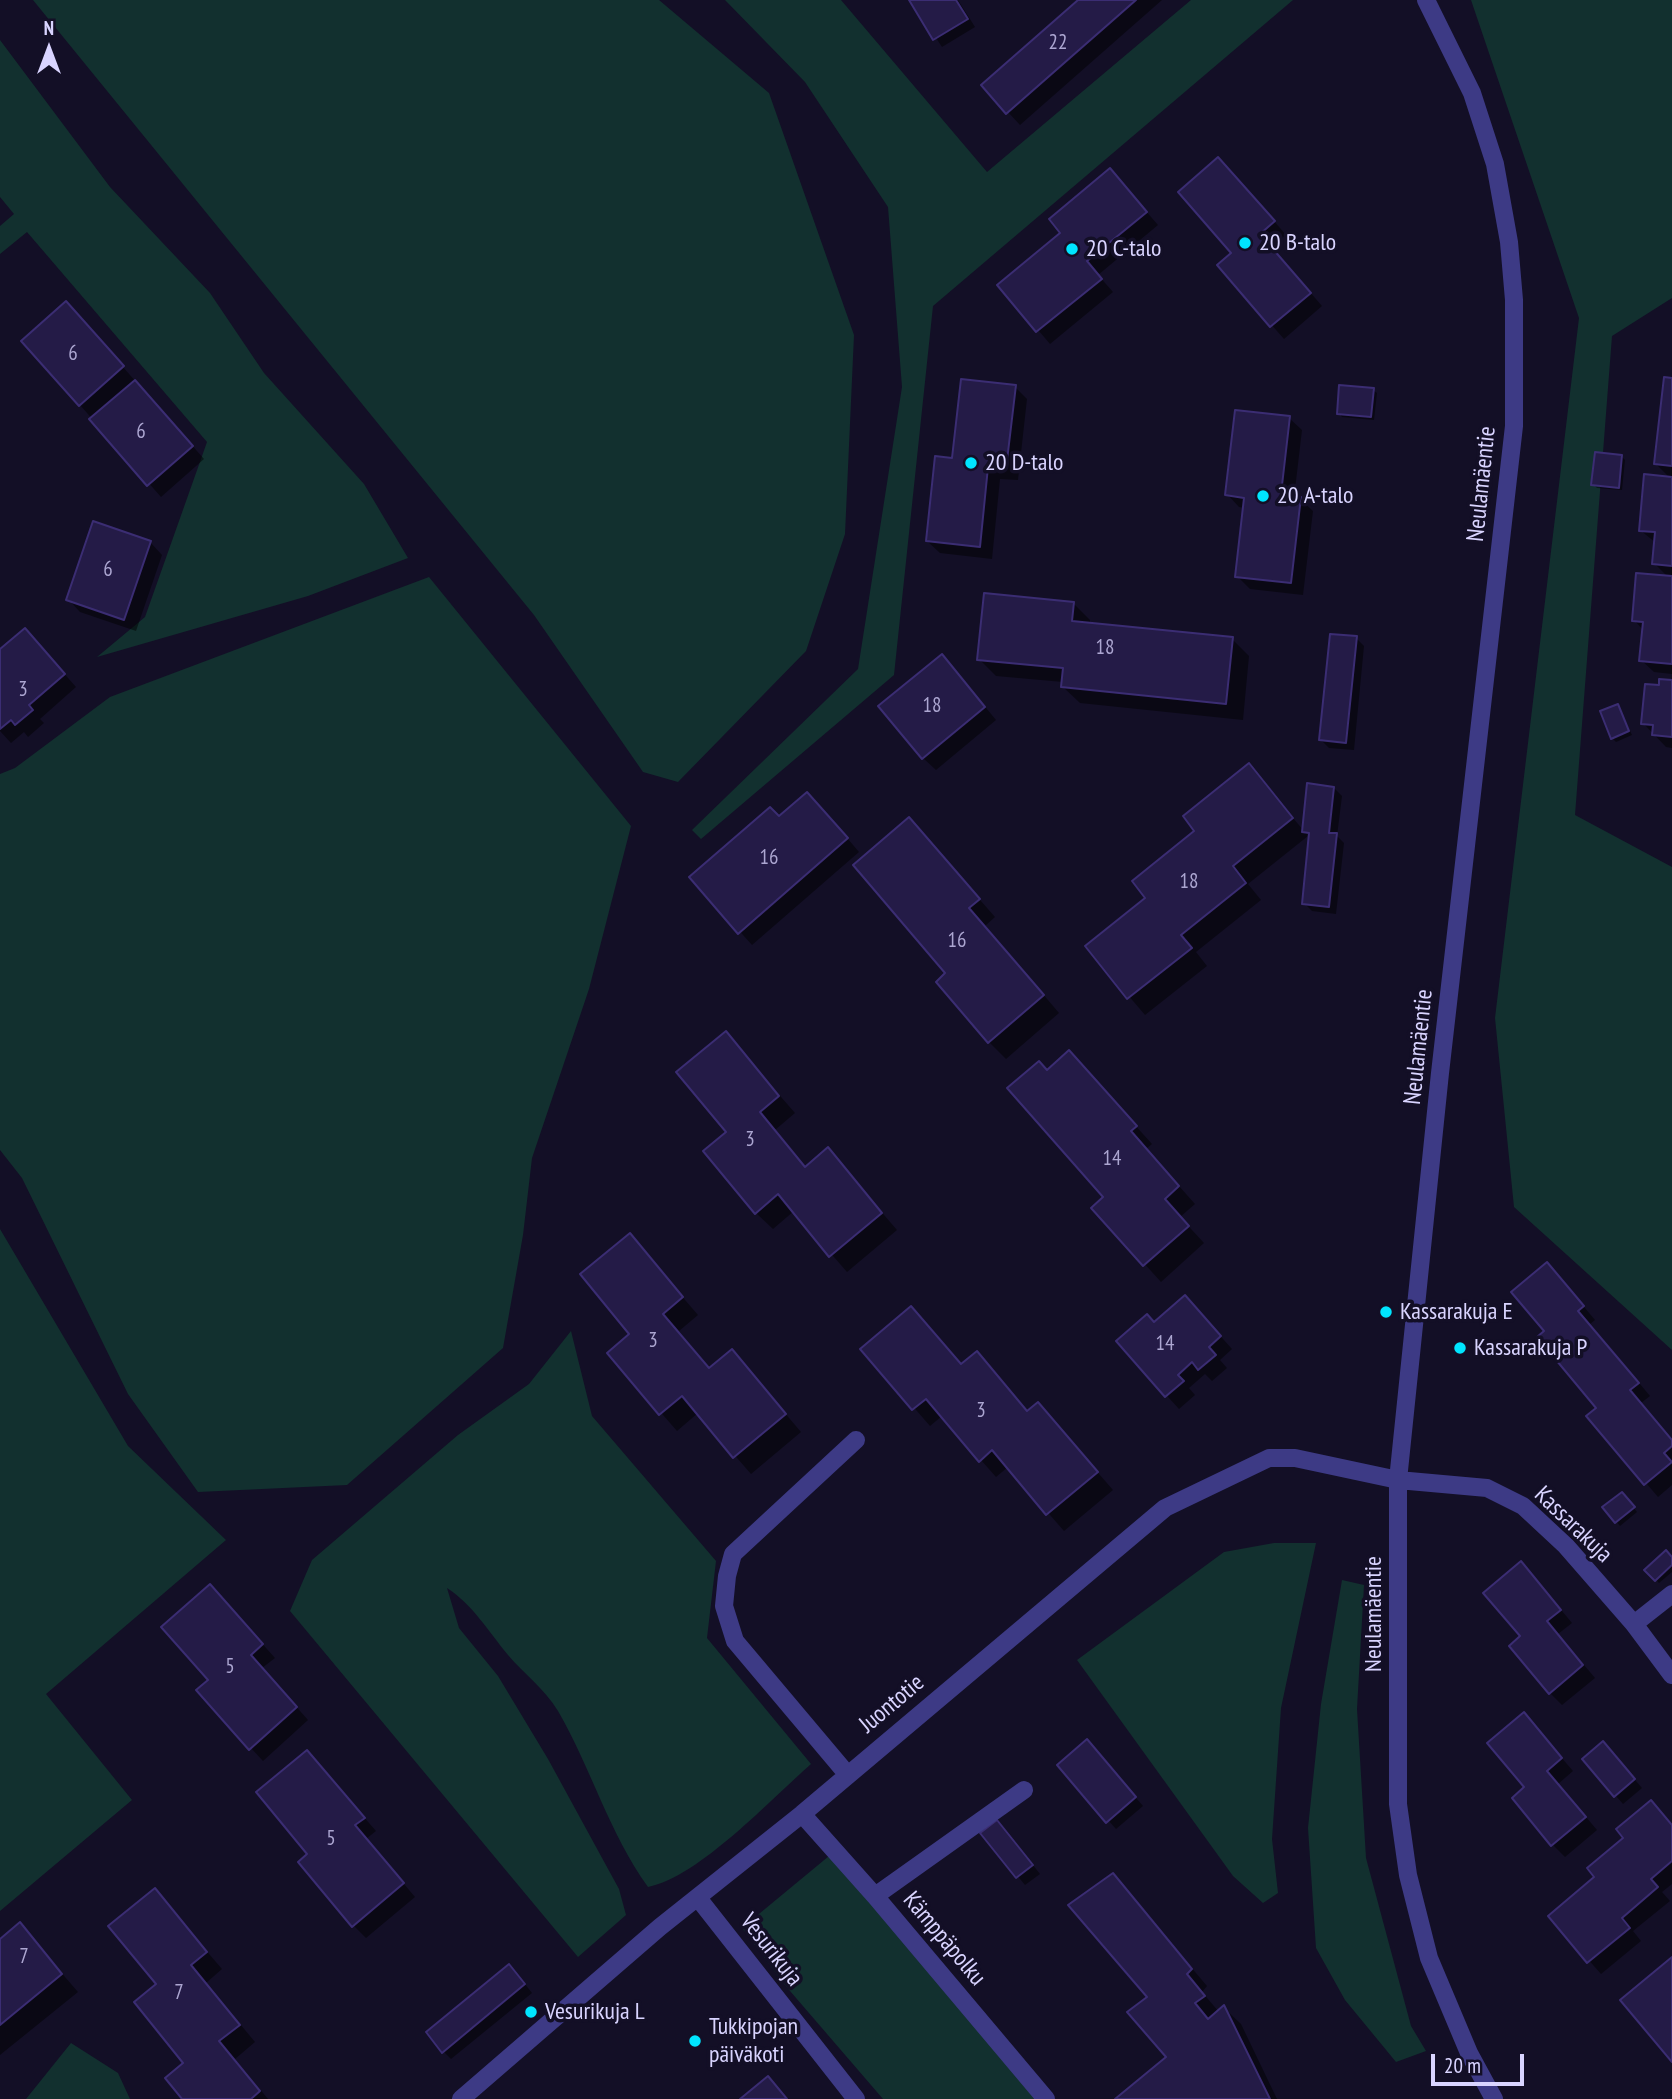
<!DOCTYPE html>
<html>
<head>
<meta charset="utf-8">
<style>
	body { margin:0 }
	#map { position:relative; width:1672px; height:2099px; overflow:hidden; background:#130f26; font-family:"PT Sans Narrow",sans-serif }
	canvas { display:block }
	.north { position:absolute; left:14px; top:14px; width:70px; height:70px; -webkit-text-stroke:5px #130f26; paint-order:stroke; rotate:0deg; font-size:19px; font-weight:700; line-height:28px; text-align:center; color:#d9d4ff }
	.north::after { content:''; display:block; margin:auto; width:24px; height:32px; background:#d9d4ff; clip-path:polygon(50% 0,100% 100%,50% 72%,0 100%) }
	.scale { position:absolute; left:1431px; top:2054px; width:93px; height:32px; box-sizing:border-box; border:4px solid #d9d4ff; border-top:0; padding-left:9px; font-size:21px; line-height:24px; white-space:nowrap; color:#d9d4ff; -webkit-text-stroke:5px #130f26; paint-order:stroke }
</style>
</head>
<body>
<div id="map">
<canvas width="1672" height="2099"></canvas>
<div class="north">N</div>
<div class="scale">20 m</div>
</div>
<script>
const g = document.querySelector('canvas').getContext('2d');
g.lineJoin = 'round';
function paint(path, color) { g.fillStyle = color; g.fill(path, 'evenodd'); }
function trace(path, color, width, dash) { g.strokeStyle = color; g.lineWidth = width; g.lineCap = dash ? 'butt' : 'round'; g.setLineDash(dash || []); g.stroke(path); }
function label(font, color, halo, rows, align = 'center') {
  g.font = font + ' "PT Sans Narrow",sans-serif'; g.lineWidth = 7; g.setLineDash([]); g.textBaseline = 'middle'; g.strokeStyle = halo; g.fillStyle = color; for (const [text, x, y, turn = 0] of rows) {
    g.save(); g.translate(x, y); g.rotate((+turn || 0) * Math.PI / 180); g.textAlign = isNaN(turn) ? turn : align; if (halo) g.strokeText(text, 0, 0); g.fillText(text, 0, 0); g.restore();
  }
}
const green = new Path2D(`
	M33,0h626l110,93 85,242 -9,199 -39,117 -128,131 -35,-10 -109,-157z
	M725,0h116l146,172 204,-172h102l-360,306 -39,369 -193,164 -9,-9 166,-161 44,-282 -14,-180 -83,-125z
	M1471,0h201v298l-60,38 -37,479 97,52v483l-158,-143 -19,-189 84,-700z
	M0,40l110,147 100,106 54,80 100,111 44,74 -100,38 -211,61 48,-40 62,-175 -180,-210 -27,22v-28l14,-12 -14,-17z
	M429,577l202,249 -42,163 -57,169 -9,77 -20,113 -156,137 -149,7 -70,-98 -106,-216 -22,-28v-376l15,-6 95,-71z
	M0,1229l128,217 98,94 -180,154 86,106 -132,111z
	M571,1331l21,85 124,145 -9,77 104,126c-40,35 -112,113 -163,123 -39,-54 -57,-119 -90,-176 -14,-23 -34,-37 -50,-56 -20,-24 -35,-50 -61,-67l12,40 39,48 50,83 71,130 7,26 -48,42 -288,-346 22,-51 146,-125 71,-51z
	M1274,1543h42l-35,165 -9,131 6,54 -15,10 -30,-27 -156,-216 147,-108z
	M1342,1580l22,5 -7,124 9,149 45,168 15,25 -30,11 -51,-62 -29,-52 -8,-120 13,-124z
	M829,1856l21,23 186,220h-153l-99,-115 -42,-56z
	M71,2043l47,30 12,26h-104z`);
const shadow = new Path2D(`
	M911,0h47l17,27 -33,20z
	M1080,0h82l-142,125 -37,-40z
	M1110,170l48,55 -60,50 15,17 -63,52 -50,-59 63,-52z
	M1231,171l55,64 -15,12 51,59 -38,33 -65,-74 14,-12z
	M78,316l126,143 -43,38 -81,-92z
	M1672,379v295l-18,-2 -13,-12 3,-29 -10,-11 34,-43 -14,-14 2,-20 -16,-13 30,-52 -15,-15z
	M1015,387l12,12 -9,81 -18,-1 -8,80 -52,-6 -13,-12 27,-81z
	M1373,390l4,3 -3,27 -32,-3 -3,-4z
	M1289,418l13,12 -8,68 6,1 13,12 -10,84 -53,-6 -13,-13 8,-68 -6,-1 -12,-13z
	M1622,457l3,3 -3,30 -25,-2 -4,-4z
	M150,542l12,13 -26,76 -56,-19 -12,-13z
	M1074,604l16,16v5l142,14 17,17 -6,64 -163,-17 -17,-16v-5l-67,-6 -17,-17z
	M1356,638l8,8 -10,104 -25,-2 -8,-8z
	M37,643l39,44 -36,32 4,4 -16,14 -4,-5 -13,11 -11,-12v-79z
	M954,669l42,51 -60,50 -13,-12z
	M1672,682v66l-6,-1 -23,-24 17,-36z
	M1618,706l14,29 -16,7 -4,-4z
	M1249,766l55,65 30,-43 8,8 -5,40 7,7 -8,71 -24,-3 -8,-8 7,-64 -3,-3 -60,48 13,16 -65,52 11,14 -62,49 -58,-68 61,-49z
	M820,806l39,46 -107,93 -61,-68 88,-59z
	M909,819l86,98 -10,9 74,87 -53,46 -17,-17 -41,-69z
	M726,1034l69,79 -20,17 31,38 22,-18 69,80 -50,42 -53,-61 -21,18 -17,-16z
	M1069,1052l83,92 -6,5 49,55 -15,13 24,26 -43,39 -67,-74 12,-10 -59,-126z
	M629,1235l69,80 -19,16 31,38 22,-18 69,81 -50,42 -53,-61 -21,18 -68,-78 23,-19z
	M1559,1277l36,43 -5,4 60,72 -9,7 31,37v45l-14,12 -69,-81 9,-8 -52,-77z
	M911,1308l51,58 15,-12 51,58 10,-8 75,86 -49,41 -56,-64 -12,10 -54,-61 -12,10 -67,-77z
	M1197,1310l35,39 -12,11 7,8 -15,13 -7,-7 -16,14 6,7 -16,14 -61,-67 36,-18z
	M1625,1497l12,15 -17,14 -15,-18z
	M1672,1559v13l-13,11 -12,-13z
	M1533,1576l39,47 -14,11 37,44 -33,27 -12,-12 -28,-57z
	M222,1599l53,59 -13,10 46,52 -45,41 -12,-13 -40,-68z
	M1524,1714l49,57 -15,13 39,46 -32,27 -12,-12 -26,-58z
	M1095,1750l48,56 -27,23 -57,-64z
	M307,1752l69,79 -10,8 49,58 -49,41 -13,-13 -43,-71z
	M1611,1752l31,36 -19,16 -39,-45z
	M1651,1802l21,23v59l-10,8 8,9 -37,30 8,10 -40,33 -51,-58 47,-39z
	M1005,1830l35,44 -15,11 -42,-51z
	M1113,1875l94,111 -5,6 17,20 5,-4 17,16 36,75h-159l51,-42z
	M154,1890l68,79 -16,14 49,59 -20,17 33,40h-84l2,-36 -28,-79z
	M20,1925l58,67 -78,63v-114z
	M517,1974l15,19 -81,66 -8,-8z`);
const building = new Path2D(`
	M909,0h47l12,19 -35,21z
	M1078,0h58l-130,114 -25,-29z
	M1218,157l57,64 -15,13 51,59 -41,34 -53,-62 14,-12 -53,-61z
	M1110,168l37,44 -60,49 15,18 -66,53 -39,-47 63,-52 -11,-14z
	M66,301l58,65 -45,40 -58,-65z
	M1664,377l8,1v88l-18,-2z
	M961,379l55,6 -10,84 -18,-2 -8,80 -54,-6 9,-85 17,2z
	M135,380l58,66 -46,40 -58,-67z
	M1339,385l35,3 -3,29 -34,-3z
	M1235,410l55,6 -9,78 20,3 -10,86 -56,-6 9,-79 -19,-3z
	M1595,452l27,3 -3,33 -28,-3z
	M1644,474l28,3v89l-20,-2 3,-32 -16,-1z
	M93,521l58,20 -27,79 -58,-20z
	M1636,573l36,3v88l-33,-3 4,-39 -11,-1z
	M984,593l90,9 -2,19 161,16 -7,67 -165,-17 2,-19 -86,-8z
	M25,628l40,46 -36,31 4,5 -18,15 -4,-5 -11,9v-80z
	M1330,634l27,2 -11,107 -27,-3z
	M942,654l43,53 -63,52 -44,-53z
	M1659,679l13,1v57l-20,-2 1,-10 -12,-1 4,-40 14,1z
	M1618,704l11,27 -18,8 -11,-28z
	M1249,763l44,55 -60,48 13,17 -65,52 11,13 -65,51 -42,-53 60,-48 -13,-17 62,-50 -11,-15z
	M1307,783l27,4 -5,46h8l-8,74 -27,-3 7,-71 -7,-1z
	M807,792l41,46 -110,96 -49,-57 81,-70 9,9z
	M909,817l71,82 -11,9 75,87 -56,48 -52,-61 9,-9 -92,-108z
	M726,1031l53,65 -19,16 45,55 23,-20 54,66 -53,44 -51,-63 -23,20 -52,-63 23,-19 -50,-60z
	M1069,1050l68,76 -6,5 48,55 -14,13 24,27 -46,40 -52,-58 12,-11 -96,-109 32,-27 8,9z
	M630,1233l53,64 -20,17 46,54 23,-19 54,65 -53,44 -51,-62 -23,19 -52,-62 22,-19 -49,-60z
	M1547,1262l37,44 -6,5 61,72 -9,7 42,50v6l-8,7 8,9 -28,23 -58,-69 10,-8 -59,-71 7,-6 -33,-39z
	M1185,1295l36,41 -12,11 7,8 -18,15 -6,-8 -14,13 6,6 -19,16 -49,-56 31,-27 7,8z
	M911,1306l50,58 16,-13 50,60 11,-9 60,70 -52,43 -54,-65 -13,12 -53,-63 -14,11 -52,-61z
	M1622,1492l13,15 -20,16 -13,-16z
	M1666,1550l6,7v8l-17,16 -11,-11z
	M1521,1561l40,49 -14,11 36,44 -34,29 -40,-48 11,-10 -37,-43z
	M210,1584l53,60 -12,11 46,52 -48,43 -53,-60 12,-10 -47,-53z
	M1524,1712l38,46 -15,13 39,46 -35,29 -39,-48 12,-11 -37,-44z
	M1087,1739l49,58 -30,26 -49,-58z
	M1603,1741l32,38 -21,18 -32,-38z
	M307,1750l58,68 -10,7 49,58 -52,44 -54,-65 9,-8 -51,-62z
	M1651,1800l21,25v36l-21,18 7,8 -36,31 8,10 -43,35 -39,-47 46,-39 -7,-9 36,-30 -7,-9z
	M997,1820l36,45 -17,13 -36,-45z
	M1113,1873l79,96 -5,5 18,22 -10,7 13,16 16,-14 46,94h-155l51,-42 -39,-45 20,-15 -79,-92z
	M155,1888l52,64 -16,13 49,60 -21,16 41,50 -9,8h-69l-17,-21 18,-15 -49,-61 22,-18 -48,-58z
	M20,1922l42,52 -62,51v-86z
	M1672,1957v105l-52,-62z
	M509,1964l16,20 -83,69 -16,-21z
	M768,2076l19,23h-47z`);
const minor = new Path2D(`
	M1426,0l46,93 23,71 14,78 5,58v126l-74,647 -42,407v324l10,71 21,83 40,95 25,46
	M1634,1624l38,-30
	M847,1774l-112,-133 -11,-35 3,-30 6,-22 123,-114
	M802,1814l73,82 171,203
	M875,1896l149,-106
	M698,1898l158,201
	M461,2099l199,-172 142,-113 363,-306 104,-50h26l103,22 89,8 36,18 43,40 68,78 38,51`);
const markers = [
	[1245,243,7,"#00e5ff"],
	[1072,249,7,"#00e5ff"],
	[971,463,7,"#00e5ff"],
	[1263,496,7,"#00e5ff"],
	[1386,1312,7,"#00e5ff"],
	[1460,1348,7,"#00e5ff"],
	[531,2012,7,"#00e5ff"],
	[695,2041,7,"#00e5ff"]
];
const numberNames = [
	["22",1058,43],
	["6",73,354],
	["6",141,432],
	["6",108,570],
	["18",1105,648],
	["3",23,690],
	["18",932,706],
	["16",769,858],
	["18",1189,882],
	["16",957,941],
	["3",750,1140],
	["14",1112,1159],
	["3",653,1341],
	["14",1165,1344],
	["3",981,1411],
	["5",230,1667],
	["5",331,1839],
	["7",24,1957],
	["7",179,1993]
];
const poiNames = [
	["20 B-talo",1259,243],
	["20 C-talo",1086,249],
	["20 D-talo",985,463],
	["20 A-talo",1277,496],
	["Kassarakuja E",1400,1312],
	["Kassarakuja P",1474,1348],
	["Vesurikuja L",545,2012],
	["Tukkipojan",709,2027],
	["päiväkoti",709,2055]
];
const streetNames = [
	["Neulamäentie",1482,484,-84],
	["Neulamäentie",1419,1047,-84],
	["Kassarakuja",1573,1525,44],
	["Neulamäentie",1374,1614,-90],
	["Juontotie",892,1704,-40],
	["Kämppäpolku",944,1939,50],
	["Vesurikuja",771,1950,52]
];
paint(green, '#12302f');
paint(shadow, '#0007');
paint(building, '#241b47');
trace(building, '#3b2d73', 2);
trace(minor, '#3d3a85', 18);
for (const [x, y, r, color] of markers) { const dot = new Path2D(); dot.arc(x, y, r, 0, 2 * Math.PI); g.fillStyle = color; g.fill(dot); trace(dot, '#130f26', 2.5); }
label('21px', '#aca6d1', null, numberNames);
label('24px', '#d9d4ff', '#130f26', poiNames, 'left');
label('24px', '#d9d4ff', '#130f26', streetNames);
</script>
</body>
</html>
